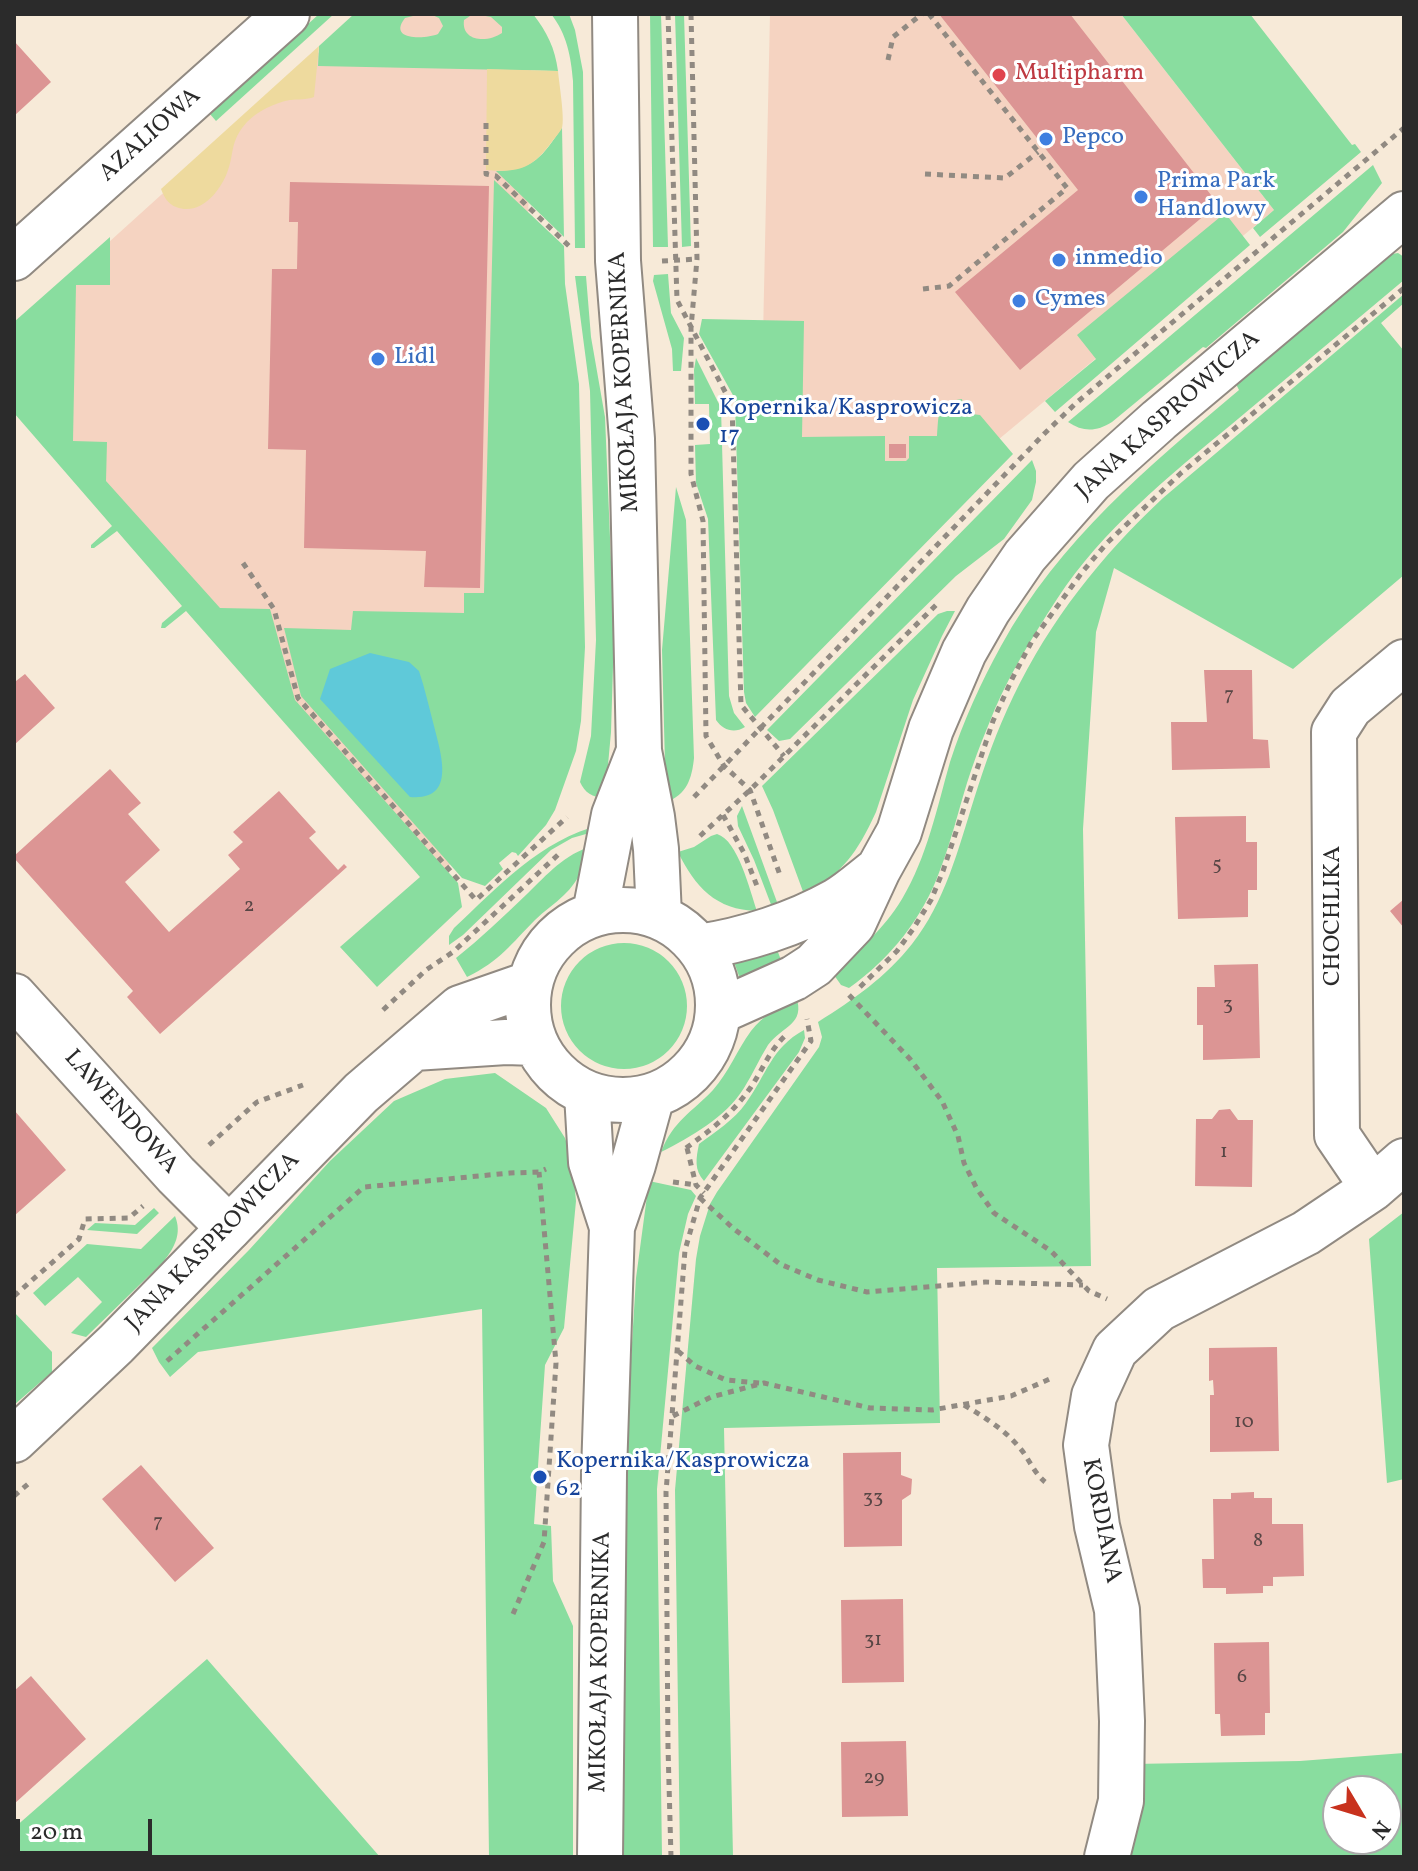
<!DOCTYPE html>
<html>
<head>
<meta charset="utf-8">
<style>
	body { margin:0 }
	#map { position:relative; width:1418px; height:1871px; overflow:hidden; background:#f7ead8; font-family:Vollkorn,serif }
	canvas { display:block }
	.frame { position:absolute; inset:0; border:16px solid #2b2b2b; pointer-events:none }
	.north { position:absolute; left:1322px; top:1775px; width:80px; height:80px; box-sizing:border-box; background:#fff; border:2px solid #aaa; border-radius:50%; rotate:128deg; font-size:22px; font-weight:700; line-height:32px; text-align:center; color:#2b2b2b }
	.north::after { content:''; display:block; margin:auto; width:28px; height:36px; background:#c8321e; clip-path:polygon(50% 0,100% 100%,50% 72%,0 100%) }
	.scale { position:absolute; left:16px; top:1819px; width:136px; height:36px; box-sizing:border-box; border:4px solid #2b2b2b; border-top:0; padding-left:10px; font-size:24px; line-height:28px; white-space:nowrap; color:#2b2b2b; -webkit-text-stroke:6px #fff; paint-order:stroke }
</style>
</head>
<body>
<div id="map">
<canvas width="1418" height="1871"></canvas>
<div class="frame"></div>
<div class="north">N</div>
<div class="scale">20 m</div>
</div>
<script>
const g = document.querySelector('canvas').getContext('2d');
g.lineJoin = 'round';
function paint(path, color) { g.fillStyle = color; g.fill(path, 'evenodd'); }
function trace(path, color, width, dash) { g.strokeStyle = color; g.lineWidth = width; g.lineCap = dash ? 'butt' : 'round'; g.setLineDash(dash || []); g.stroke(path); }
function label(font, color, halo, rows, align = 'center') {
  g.font = font + ' Vollkorn,serif'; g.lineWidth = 6; g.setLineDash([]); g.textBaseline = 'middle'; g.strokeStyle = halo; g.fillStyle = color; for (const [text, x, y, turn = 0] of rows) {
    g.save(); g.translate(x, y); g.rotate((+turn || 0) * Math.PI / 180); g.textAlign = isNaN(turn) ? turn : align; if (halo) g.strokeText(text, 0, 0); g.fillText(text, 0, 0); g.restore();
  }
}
const built = new Path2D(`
	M361,14h171l-15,791 -75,67 -428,-489v-55z
	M770,14h351l153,196 -461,384 -55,-28z`);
const green = new Path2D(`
	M319,14h15l-118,107 -6,-7z
	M354,14h67l-16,4c-18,23 21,21 33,16l5,-8 -4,-8 -9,-4h43l-9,6c-3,22 24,23 38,13v-6l-11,-10 -16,-3h58c14,18 22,34 25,57l-240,-5 1,-20z
	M551,14h18l6,16 8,42 2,176h-10l-2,-167c-2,-24 -6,-47 -22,-67z
	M650,14h11l7,233h-15z
	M675,14h9l7,232 -9,1z
	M1121,14h129l102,131 3,-1 6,8 -101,85 -7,-9 21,-18z
	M562,127l2,110 -68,-66c38,-1 47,-15 66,-44z
	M1373,165l9,18 -39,49 -137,116 -3,-1 -91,75c-16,10 -29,10 -44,0z
	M494,180l70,66 1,38 14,100 6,263 -4,74 -5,30 -21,59 -9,15 -28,31 -2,-3 -4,-1 -13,11 4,6 -18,17 -23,-8 -161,-182 -17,-68 67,2 2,-19 111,2v-20h20z
	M1225,213l25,32 -195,167 -10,-11 51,-42 -19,-24z
	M110,237v48h-34l-3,156 34,1 -1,39 114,127 50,1 25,91 163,183 4,24 -85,80 -37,-40 80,-70 -234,-266 -21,17h-4l1,-5 20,-17 -65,-75 -23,17h-3v-3l21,-19 -98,-113v-91z
	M1398,253l6,4v23c-57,48 -115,96 -172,144 -63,52 -130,106 -175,175 -26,40 -52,82 -69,127 -8,19 -15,38 -21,57 -9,29 -16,59 -27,87 -17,48 -50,89 -91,118l-8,-3 -7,-10c25,-27 49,-44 68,-76 25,-42 35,-91 48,-137 13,-40 31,-80 51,-116 58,-106 148,-180 238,-256l-3,-6 156,-130z
	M668,274l3,39 13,25 -3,33h-8l-1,-22 -19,-68 1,-6z
	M575,276h11l5,61 14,80 9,217 -3,98 -6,66c-13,-1 -20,-5 -25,-16l11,-46 5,-96 -6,-249z
	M1404,294v9l-23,20 23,28v224l-111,94 -179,-101 -18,64 -13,197 8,437 -154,2 3,155 -216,5 9,429h-53l-5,-367 21,-231 4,-23 10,-32 7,-12 102,-145 3,-10 -4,-15c35,-22 68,-45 94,-78 33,-42 46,-94 62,-145 11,-35 23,-69 39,-102 37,-77 88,-141 150,-199z
	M702,319l102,2 -2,116 83,-1v25h21l3,-3v-22h28c2,-23 -1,-33 25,-37l2,14 16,2 33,39 -258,263 -9,-14 -2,-11 -9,-289 -1,-6 -35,-63z
	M696,358l25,50 8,288 5,17 11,14c-11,7 -22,3 -29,-7l-8,-201 -12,-36 -1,-38 15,-1 -1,-40h-14l-1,-34z
	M1032,460l4,11v11l-4,18 -28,39 -48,37 -166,163 -11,2 -12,-11z
	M676,487l10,33 8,238c-2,20 -7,37 -28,44l-4,-152z
	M947,611h8l-13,25 -29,64 -37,112c-20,43 -32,58 -71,85l-32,-87 -11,-24 176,-172z
	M742,806l39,107 -6,2 -21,-55 -16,-34 -1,-10z
	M601,825l-1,5 -28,8 -21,12 -88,85 -14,10v-9l5,-8c43,-40 87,-89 147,-103z
	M717,834c21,6 33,57 40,77 -41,-1 -62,-24 -79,-59l16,-5 17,-11z
	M593,846c-8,19 -14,35 -29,49 -9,9 -20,16 -29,25 -24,24 -35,41 -68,57l-11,-19c25,-20 48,-42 71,-64 21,-20 37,-40 66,-48z
	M774,942l9,23 -43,14 -8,-23z
	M561 1006a63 63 0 1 1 126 0a63 63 0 1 1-126 0Z
	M796,996c10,29 -14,30 -28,49 -9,14 -15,29 -24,43 -18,29 -53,49 -83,64 13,-32 30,-39 52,-62 16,-18 24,-40 38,-59 12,-15 28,-25 45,-35z
	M804,1030l1,8 -6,14 -95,129c-10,-11 -8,-23 -5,-37 16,-12 35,-24 47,-41 21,-29 25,-55 58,-73z
	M495,1073l51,35 19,30 7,21 4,42 -12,127 -19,37 -11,159 17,2 2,55 20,45v231h-84l-7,-548 -284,43 -28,25 -11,-15 -7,-14 97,-98 81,-89 64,-60 51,-22z
	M649,1181l42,9 5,6 -8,18 -9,39 -22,236 5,368h-38l-2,-195 6,-254 8,-130z
	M154,1208l5,5 -22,21 -50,-4 8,-7 40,2z
	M1404,1212v267l-17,4 -18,-244z
	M175,1216c7,17 0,31 -11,45l-78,76 -15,-4 31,-31 -24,-25 -33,29 -12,-13 54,-49 54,5z
	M14,1312l38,40v20l-38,33z
	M207,1659l173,198h-366v-29z
	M1404,1753v104h-281l10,-93 167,-3zM1338,1791h48v48h-48z`);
const sand = new Path2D(`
	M319,46l-5,51c-8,3 -15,2 -24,3 -16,3 -32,11 -43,22 -18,20 -12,31 -20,51 -8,20 -27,43 -51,34 -8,-3 -12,-10 -15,-18z
	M487,69l71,2c1,12 7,47 4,57 -2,4 -8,11 -11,15 -19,26 -34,30 -65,27z`);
const water = new Path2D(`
	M370,653l39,9 10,9c6,18 10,36 15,55 7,28 23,75 -24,71l-90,-98 10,-30z`);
const building = new Path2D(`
	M939,14h131l148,190 -198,166 -65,-78 123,-102z
	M14,41l37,41 -37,34z
	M290,182l199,4 -9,402 -56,-1 2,-36 -122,-3 2,-98 -38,-1 4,-180h25l1,-47h-9z
	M889,444h17v14h-17z
	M1204,670h48l1,69 15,1 2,28 -98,2 -1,-48h36z
	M25,674l30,34 -41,37v-66l2,2z
	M110,769l31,34 -13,11 32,36 -35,32 44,50 71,-63 -12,-14 15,-13 -10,-10 46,-41 37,41 -7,6 29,32 6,-6 3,3 -187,167 -33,-37 6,-6 -119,-133v-2z
	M1246,816v26h11v48h-9v27l-70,2 -3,-102z
	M1404,899v29l-14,-17z
	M1258,964l2,94 -57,2v-35h-6v-38h18l-1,-22z
	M1230,1109l8,11h15l-1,67 -57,-1 1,-67h16l7,-9z
	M14,1110l52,60 -52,46z
	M1277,1347l2,104 -69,1v-57h4l-1,-15 -4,1v-33z
	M901,1452v23l11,4 -1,15 -9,6v46l-58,1 -1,-94z
	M141,1465l73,83 -39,34 -73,-83z
	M1254,1492v6h18v26h31l1,52 -31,1v9h-10v7l-37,1v-6h-23l-1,-29h12l-1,-60h18v-6z
	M903,1599l1,83 -62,1 -1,-83z
	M1269,1642l1,71h-5v22l-44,1 -1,-22h-5l-1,-71z
	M31,1676l55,63 -72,65v-113z
	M906,1741l2,75 -66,1 -1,-75z`);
const path = new Path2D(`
	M668,14l9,286 55,105 9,300 43,51
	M691,14l6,245 -6,69v146l12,47 3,215 18,30 26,24 31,88
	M888,60l5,-23 29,-23
	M486,123v51l10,2 73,70
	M925,174l80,4 33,-26
	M662,261l35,-2
	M923,289l26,-3 118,-98 -138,-174
	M243,563l31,46 24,89 178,202 91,-83
	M694,797l350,-363 31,-30 329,-276
	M723,815l21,38 13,33
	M700,836l50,-46 186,-185
	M860,987l37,-36 16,-22 18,-29 12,-29 50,-150 19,-42 20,-38 51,-70 24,-28 74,-70 223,-185
	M849,995l61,64 32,42 16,35 6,27 13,26 17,24 57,38 38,40 18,8
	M383,1010l43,-40 27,-18 108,-100
	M209,1145l48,-43 46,-17
	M686,1148c25,-18 47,-35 65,-61 12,-18 19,-38 36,-53
	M687,1148l9,37 8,8
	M673,1182l23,3
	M700,1198l34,31 46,35 38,16 49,12 118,-10 98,3
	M14,1296l65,-57 6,-20 44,-1 14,-12
	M678,1351l17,15 31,14 33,3
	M167,1361l197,-174 146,-14 29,-1 7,-3
	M964,1405c20,12 40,24 55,42 10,11 14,25 26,35
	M673,1416l38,-19 53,-14 106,25 62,2 79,-14 41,-18
	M14,1496l14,-12
	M513,1614l31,-72 12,-179 -17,-191
	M671,1857l-3,-110 -2,-255 19,-242 15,-52 111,-157 -4,-22`);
const minor = new Path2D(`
	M14,258l273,-244
	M14,996l162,179 53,53
	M1373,1188l-36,-53 -3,-403 16,-25 54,-45
	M1107,1857l14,-56 1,-80 -5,-111 -20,-84 -11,-81 8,-49 21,-46 44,-41 147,-76 67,-45 31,-27`);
const tertiary = new Path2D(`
	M615,14l3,247 14,178 7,312 13,66 4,32 3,67
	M528 1005a95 95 0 1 1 190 0a95 95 0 1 1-190 0Z
	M595,913l19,-98 25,-64
	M699,947c46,-7 96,-23 137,-46 14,-8 27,-20 40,-30
	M718,1012l76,-34 20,-13 39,-41 25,-54 21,-38 32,-103 33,-77 24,-42 37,-54 66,-75 68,-61 245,-206
	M414,1048l92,-6 29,1
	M587,1094l4,68 21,65
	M14,1440l102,-96 245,-251 99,-85 69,-24
	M600,1857l4,-384 8,-246 21,-62 19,-69`);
const markers = [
	[999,75,8,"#e0444e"],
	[1046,139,8,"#3f7fe0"],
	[1141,197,8,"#3f7fe0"],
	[1059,260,8,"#3f7fe0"],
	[1019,301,8,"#3f7fe0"],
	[378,359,8,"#3f7fe0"],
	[703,424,8,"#1a4fb4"],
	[540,1477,8,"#1a4fb4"]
];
const numberNames = [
	["7",1229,696],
	["5",1217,866],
	["2",249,907],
	["3",1228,1006],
	["1",1224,1153],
	["10",1244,1423],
	["33",873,1499],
	["7",158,1523],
	["8",1258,1542],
	["31",873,1641],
	["6",1242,1678],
	["29",874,1779]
];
const healthNames = [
	["Multipharm",1015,75]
];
const streetNames = [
	["AZALIOWA",151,136,-42],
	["MIKOŁAJA KOPERNIKA",626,382,-93],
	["JANA KASPROWICZA",1169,416,-42],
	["CHOCHLIKA",1335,916,-90],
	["LAWENDOWA",120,1113,48],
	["JANA KASPROWICZA",214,1243,-46],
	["KORDIANA",1100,1521,79],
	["MIKOŁAJA KOPERNIKA",602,1662,-89]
];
const shopNames = [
	["Pepco",1062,139],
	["Prima Park",1157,183],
	["Handlowy",1157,211],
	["inmedio",1075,260],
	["Cymes",1035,301],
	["Lidl",394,359]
];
const transitNames = [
	["Kopernika/Kasprowicza",719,410],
	["17",719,438],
	["Kopernika/Kasprowicza",556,1463],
	["62",556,1491]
];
paint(built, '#f5d3c1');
paint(green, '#89dd9f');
paint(sand, '#eeda9e');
paint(water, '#5fc9d9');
paint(building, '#dc9594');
trace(minor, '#918a82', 48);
trace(tertiary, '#918a82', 48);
trace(path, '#918a82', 5, [6, 6]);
trace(minor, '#fff', 44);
trace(tertiary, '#fff', 44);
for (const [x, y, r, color] of markers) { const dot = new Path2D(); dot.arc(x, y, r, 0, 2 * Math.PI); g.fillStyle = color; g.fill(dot); trace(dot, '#fff', 3); }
label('20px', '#574645', null, numberNames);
label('24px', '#be3a42', '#fff', healthNames, 'left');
label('24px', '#2b2b2b', '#fff', streetNames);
label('24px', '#366cbe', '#fff', shopNames, 'left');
label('24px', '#164399', '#fff', transitNames, 'left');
</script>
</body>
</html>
